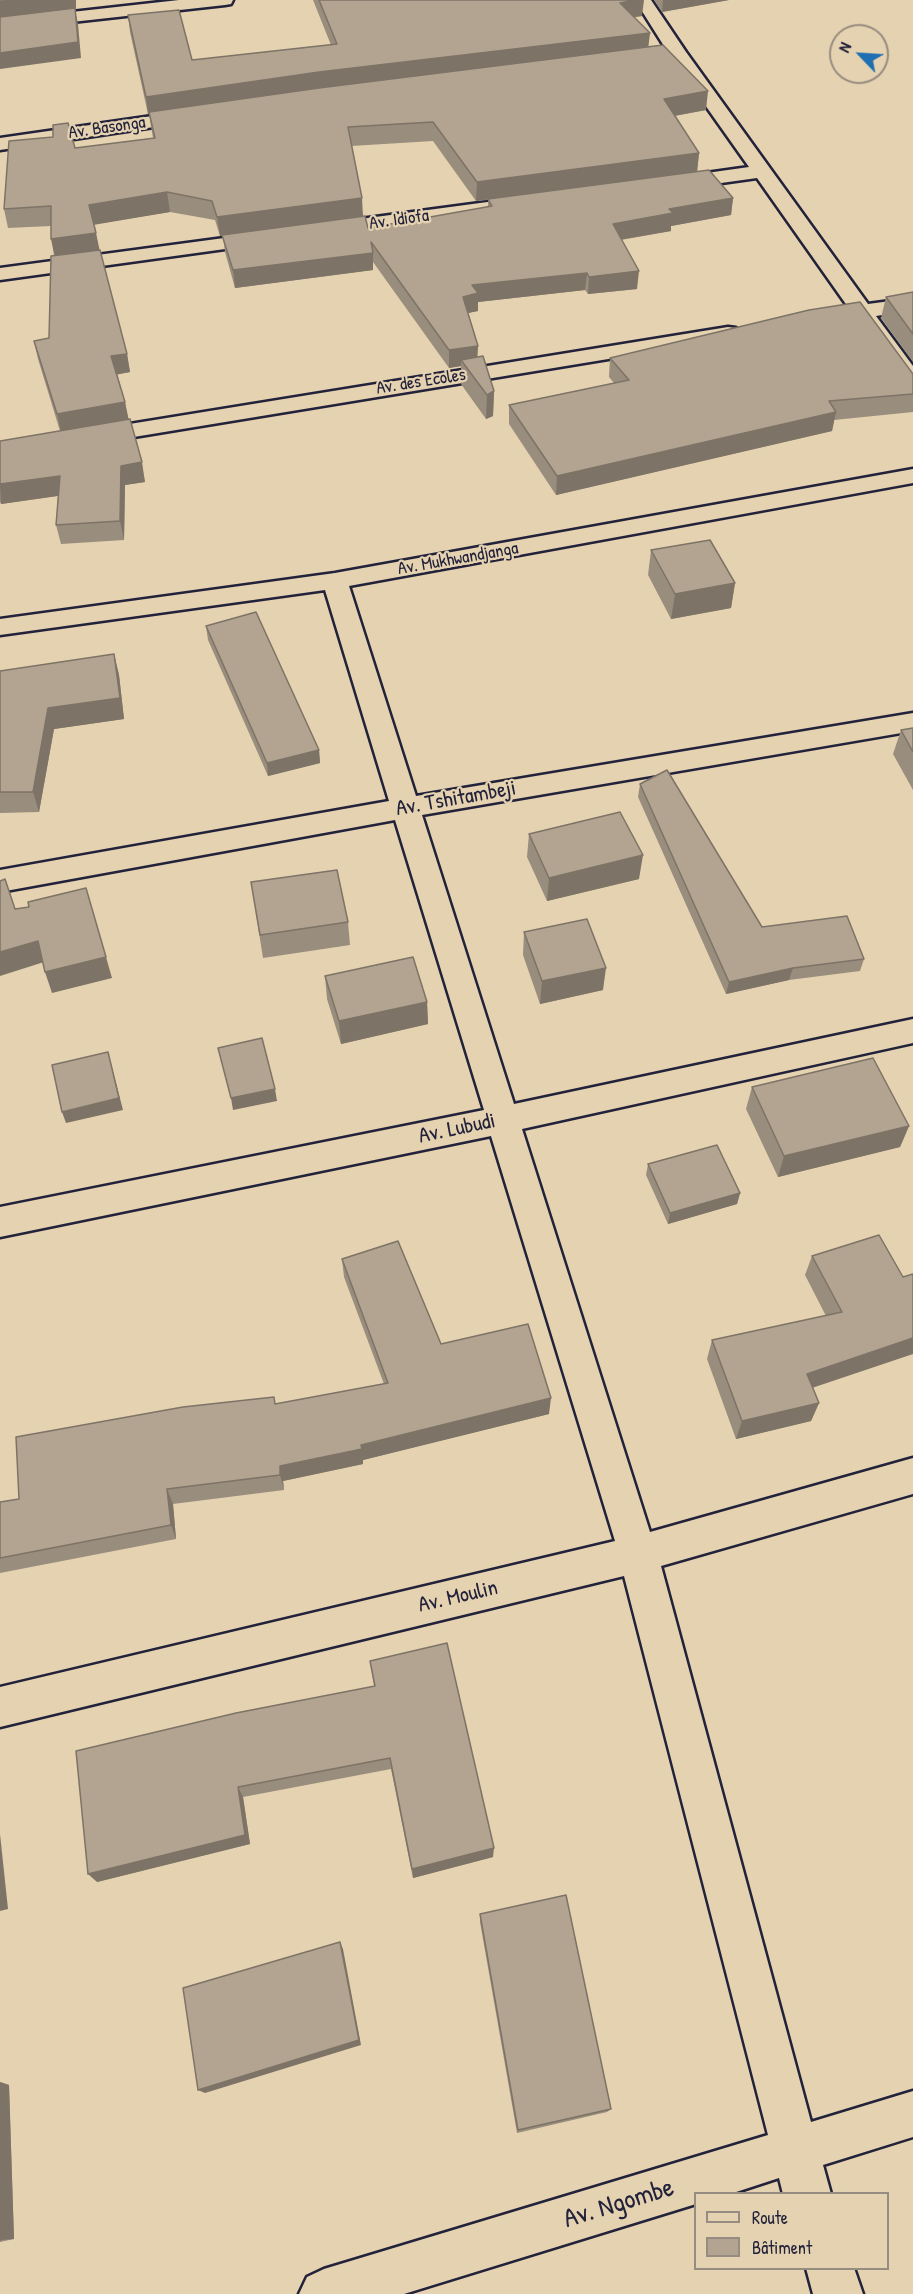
<!DOCTYPE html>
<html>
<head>
<meta charset="utf-8">
<style>
	body { margin:0 }
	#map { position:relative; width:913px; height:2294px; overflow:hidden; background:#e5d2b0; font-family:"Patrick Hand",sans-serif }
	canvas { display:block }
	.legend { position:absolute; left:694px; top:2192px; width:195px; height:78px; box-sizing:border-box; background:#e5d2b0; border:2px solid #978c81; margin:0; padding:8px 10px; list-style:none; font-size:18px; color:#22223b }
	.legend li { display:flex; align-items:center; gap:12px; height:30px }
	.legend b { width:30px; border:2px solid #978c81 }
	.north { position:absolute; left:829px; top:24px; width:60px; height:60px; box-sizing:border-box; background:#e5d2b0; border:2px solid #978c81; border-radius:50%; rotate:295deg; font-size:16px; font-weight:700; line-height:24px; text-align:center; color:#22223b }
	.north::after { content:''; display:block; margin:auto; width:21px; height:27px; background:#1f6fb2; clip-path:polygon(50% 0,100% 100%,50% 72%,0 100%) }
</style>
</head>
<body>
<div id="map">
<canvas width="913" height="2294"></canvas>
<ul class="legend">
<li><b style="height:8px;background:#e5d2b0"></b>Route</li>
<li><b style="height:16px;background:#b2a491"></b>Bâtiment</li>
</ul>
<div class="north">N</div>
</div>
<script>
const g = document.querySelector('canvas').getContext('2d');
g.lineJoin = 'round';
function trace(path, color, width, dash) { g.strokeStyle = color; g.lineWidth = width; g.lineCap = dash ? 'butt' : 'round'; g.setLineDash(dash || []); g.stroke(path); }
function paint(path, color) { g.fillStyle = color; g.fill(path, 'evenodd'); }
function label(font, color, halo, rows, align = 'center') {
  g.font = font + ' "Patrick Hand",sans-serif'; g.lineWidth = 4.5; g.setLineDash([]); g.textBaseline = 'middle'; g.strokeStyle = halo; g.fillStyle = color; for (const [text, x, y, turn = 0] of rows) {
    g.save(); g.translate(x, y); g.rotate((+turn || 0) * Math.PI / 180); g.textAlign = isNaN(turn) ? turn : align; if (halo) g.strokeText(text, 0, 0); g.fillText(text, 0, 0); g.restore();
  }
}
const minor = new Path2D(`
	M179,0h54l-2,4 -6,1 -225,25v-10z
	M635,0h16l35,52 182,252 45,-6v12l-37,6 37,50v23l-8,-2 -48,-68 -34,4 -8,-1 -3,-5 3,-5 33,-5 -91,-129 -86,12 -7,-2 -3,-4 3,-4 7,-2 78,-11 -80,-113z
	M194,110l7,2 2,4 -2,4 -201,30v-12z
	M495,201l7,2 3,4 -3,4 -179,25 -7,-2 -3,-4 3,-4 7,-2z
	M269,232l7,2 3,4 -3,4 -276,38v-12z
	M728,327l8,1 3,5 -3,5 -736,121v-14z
	M913,469v14l-564,103 67,210 497,-83v18l-491,84 92,289 399,-85v24l-391,86 128,403 263,-74v36l-252,72 150,556 102,-31v46l-90,28 8,29h-48l-4,-16 -49,16h-34v10l-292,90h-105l8,-17 17,-8 444,-134 -144,-559 -624,151v-40l615,-146 -124,-405 -491,101v-30l484,-97 -89,-290 -395,72v-22l389,-69 -64,-211 -325,45v-16l335,-46z
	M806,2268h48l9,26h-50z`);
const wall = new Path2D(`
	M313,0h323l6,16 -8,1 14,30 58,63 -31,6 24,37 -2,19 36,26 -2,17 -60,11v5l-50,9 16,49 -49,5 -3,-4 -107,12v9l-10,2 10,33 -1,11 17,34 -1,25 -7,3 -25,-35v-18l-12,2 -76,-106v8l-138,18 -10,-36 -2,-16h-3l-5,-16 -45,-8 -76,12 5,26 28,104 3,18 -13,2 8,28 3,18 17,62 -20,3 -1,55 -63,4 -5,-19 2,-29 -57,8 -1,-2v-61l60,-10 -22,-72 -4,-18 15,-3 5,-82 -3,-30 -43,2 -4,-19 71,-61 78,-10 -4,-24h-1l-18,-82 -2,-17 64,45 139,-15zM433,141l43,60 12,-1v7l-120,21 -5,-12 -12,-70z
	M654,0h75l-67,12z
	M913,292v70l-32,-44 5,-21z
	M610,358l303,16v38l-79,8 -2,11 -276,64 -47,-71v-19l105,-22 -5,-6z
	M651,550l84,33 -4,25 -60,11 -23,-44z
	M206,626l113,124 1,13 -52,13 -60,-136z
	M114,654l5,21 5,44 -70,10 -15,83 -39,1v-142z
	M913,728v62l-20,-36 8,-24z
	M640,784l122,143 102,32 -4,12 -71,9 -63,14 -88,-197z
	M529,834l110,45 -92,22 -20,-44z
	M251,882l97,40 2,23 -87,13z
	M524,932l79,58 -63,14 -17,-49z
	M325,976l102,26 1,22 -87,20 -14,-45z
	M752,1087l157,39 -9,21 -122,30 -32,-68z
	M648,1164l92,29 -3,11 -69,20 -22,-49z
	M879,1235l-66,152 6,16 -8,18 -75,18 -29,-80 5,-19 114,-24 -21,-41 7,-19z
	M342,1259l99,85 108,70 -186,46v4l-80,17 1,9 -111,14 3,35 -176,34v-71l19,-3 257,-95 108,-20 -40,-107z
	M370,1661l123,196 -80,21 -22,-109 -148,28 7,47 -153,38 277,-196z
	M480,1914l131,195 -4,3 -90,21 -37,-211z
	M0,2082l9,3 5,154 -14,3z`);
const shadedWall = new Path2D(`
	M19,0h57v9h-1l3,15 3,34 -81,11v-67z
	M636,0h8l-2,16 -24,4 2,-17z
	M663,0h66l-67,12z
	M650,33l-2,17 -328,40 -172,24 -2,-17 173,-25z
	M708,91l-2,19 -44,8 2,-19z
	M699,153l-2,19 -221,29 1,-19z
	M167,192l3,20 -77,13 -4,-20z
	M362,198l1,19 -143,19 -3,-19z
	M733,198l-2,17 -60,11v5l-59,10 1,-17 56,-15z
	M96,233l4,19 -45,6 -4,-19z
	M373,253v17l-138,18 -2,-18z
	M639,271l-2,18 -49,5 1,-17z
	M587,273l-2,17 -107,12v9l-15,3v-17l9,-12z
	M478,346l-1,17 -16,-3v6l-12,2v-18z
	M127,354l3,18 -15,3 -4,-19z
	M494,391l-1,25 -7,3 1,-24z
	M125,402l4,19 -68,11 -4,-18z
	M836,412l-4,19 -276,64 1,-19z
	M142,462l3,20 -20,3 -1,55 -4,-19 1,-55z
	M60,476l4,19 -63,9 -1,-20z
	M735,583l-4,25 -60,11 4,-25z
	M114,654l5,21 5,44 -70,10 -15,83 -6,-20 15,-84z
	M319,750l1,13 -52,13 -1,-13z
	M643,855l-4,24 -92,22 2,-23z
	M38,941l6,21 -44,14v-24z
	M106,957l6,21 -60,15 -7,-21z
	M606,968l-3,22 -63,14 2,-23z
	M793,968l-4,12 -63,14 3,-12z
	M427,1002l1,22 -87,20 -2,-23z
	M108,1052l15,58 -57,13 -4,-11z
	M275,1089l2,12 -44,9 -2,-12z
	M909,1126l-9,21 -122,30 6,-21z
	M740,1193l-3,11 -69,20 2,-11z
	M913,1338v16l-113,38 7,-18z
	M551,1398l-2,16 -186,46v4l-80,17 1,9 -4,-15v-9l81,-21z
	M819,1403l-8,18 -75,18 6,-18z
	M167,1489l6,15 3,35 -5,-14z
	M238,1787l5,10 7,47 -153,38 -9,-8z
	M0,1834l8,75 -8,2z
	M494,1848l-1,9 -80,21 -1,-9z
	M340,1942l3,7 18,96 -156,48 -7,-3z
	M0,2082l9,3 5,154 -13,1 -1,-47z`);
const building = new Path2D(`
	M0,0h19l-19,2z
	M319,0h317l-16,3 30,30 -331,39 -173,25 -18,-82 51,-5 13,50 145,-16z
	M75,8l3,34 -78,11v-36z
	M663,45l45,46 -44,8 35,54 -222,29 -44,-60 -85,5 14,71 -145,19 -5,-16 -45,-9 -78,13 7,28 -45,6v-33l-47,3 5,-68 44,-4v-12l15,-2 7,25 80,-10 -6,-26 170,-24z
	M709,170l24,28 -64,11 4,4 -60,11 26,47 -50,6 -2,-4 -115,12 6,8 -15,4 15,49 -29,4 -78,-108 2,11 -140,17 -11,-35 143,-19 3,12 124,-22 -4,-7z
	M100,250l27,104 -16,2 14,46 -68,12 -23,-73 15,-3 2,-82z
	M913,292v42l-27,-37z
	M860,302l53,72v20l-84,7 7,11 -279,64 -48,-71 120,-25 -19,-22 199,-48z
	M483,356l11,35 -7,4 -26,-35z
	M130,419l12,43 -21,4 -1,55 -64,4 4,-49 -60,8v-43z
	M710,540l25,43 -60,11 -24,-44z
	M256,612l63,138 -52,13 -61,-137z
	M114,654l6,44 -72,10 -15,84h-33v-121z
	M913,728v24l-12,-22z
	M667,770l95,157 85,-11 17,43 -71,9 -64,14 -89,-198z
	M620,812l23,43 -94,23 -20,-44z
	M337,870l11,52 -88,13 -9,-53z
	M5,879l10,30 14,-2 -1,-5 58,-14 20,69 -61,15 -7,-31 -38,11v-71z
	M587,919l19,49 -64,13 -18,-49z
	M413,957l14,45 -88,19 -14,-45z
	M262,1038l13,51 -44,9 -13,-50z
	M108,1052l11,46 -57,14 -10,-47z
	M873,1058l36,68 -125,30 -32,-69z
	M717,1145l23,48 -70,20 -22,-49z
	M879,1235l24,42 10,-3v64l-106,36 12,29 -77,18 -30,-81 130,-28 -30,-56z
	M398,1241l43,103 87,-20 23,74 -190,47 1,4 -82,17v9l-113,14 4,36 -171,33v-56l19,-3 -3,-62 167,-30 91,-10 1,7 113,-21 -46,-124z
	M447,1643l47,205 -82,21 -22,-111 -152,29 7,48 -157,39 -12,-123 160,-38 139,-27 -5,-25z
	M566,1895l45,214 -93,21 -38,-216z
	M340,1942l19,98 -161,50 -15,-102z
	M0,2193l1,47h-1z`);
const farStreetnames = [
	["Av. Basonga",107,128,-8],
	["Av. Idiofa",399,220,-8],
	["Av. des Ecoles",421,382,-9],
	["Av. Mukhwandjanga",458,559,-10]
];
const streetNames = [
	["Av. Tshitambeji",456,799,-10],
	["Av. Lubudi",457,1129,-12],
	["Av. Moulin",458,1597,-13]
];
const nearStreetnames = [
	["Av. Ngombe",619,2204,-17]
];
trace(minor, '#22223b', 5);
paint(minor, '#e5d2b0');
paint(wall, '#998d7d');
paint(shadedWall, '#7d7366');
paint(building, '#b2a491');
trace(building, '#7d7366', 1.5);
label('18px', '#22223b', '#e5d2b0', farStreetnames);
label('22px', '#22223b', '#e5d2b0', streetNames);
label('27px', '#22223b', '#e5d2b0', nearStreetnames);
</script>
</body>
</html>
